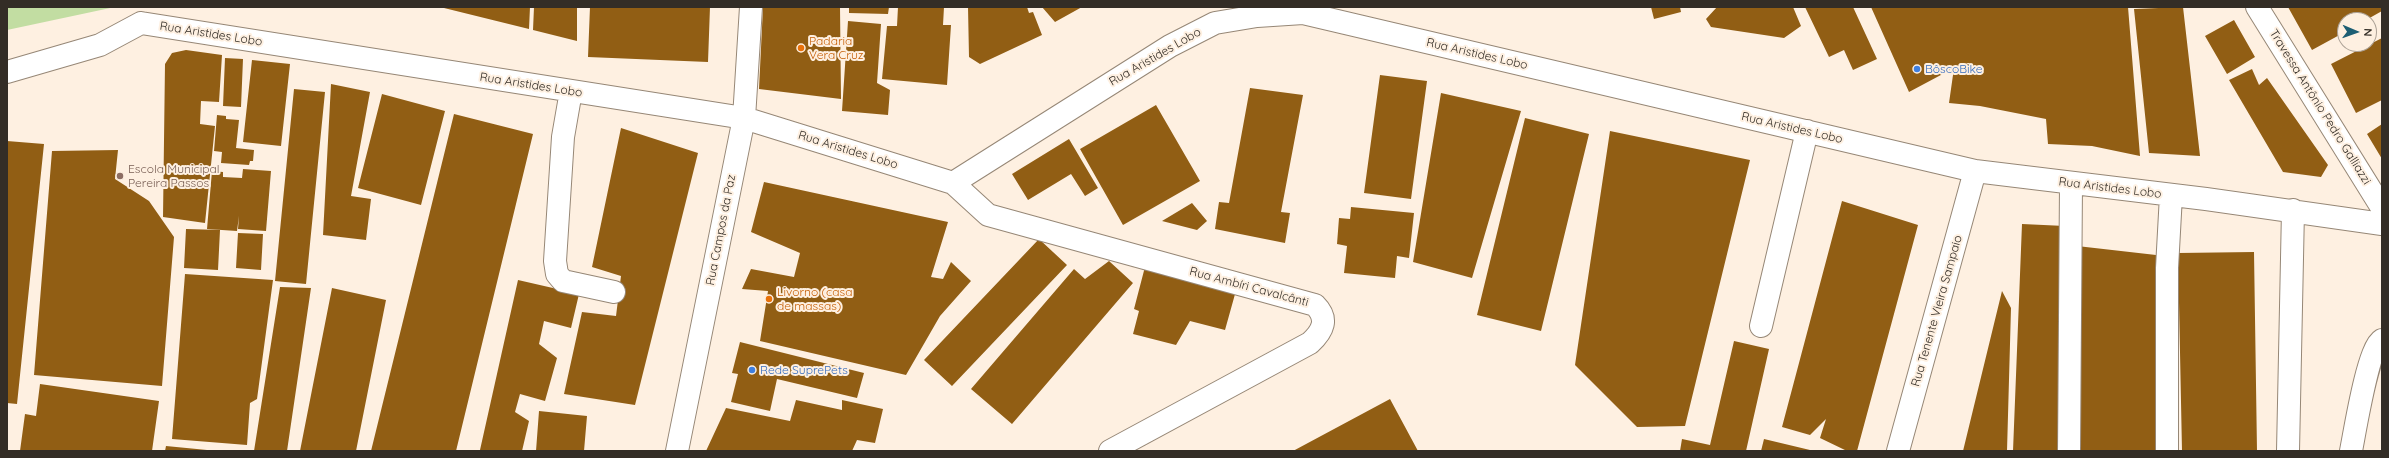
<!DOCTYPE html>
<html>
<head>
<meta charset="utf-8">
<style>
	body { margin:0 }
	#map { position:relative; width:2389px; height:458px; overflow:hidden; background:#fef0e1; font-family:Quicksand,sans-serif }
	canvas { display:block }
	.frame { position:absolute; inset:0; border:8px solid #332d26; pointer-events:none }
	.north { position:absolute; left:2337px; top:12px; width:40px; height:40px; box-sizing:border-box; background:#fef0e1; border:1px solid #ada296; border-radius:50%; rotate:92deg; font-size:11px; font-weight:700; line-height:16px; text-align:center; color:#332d26 }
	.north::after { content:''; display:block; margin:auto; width:14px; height:18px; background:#1d5e73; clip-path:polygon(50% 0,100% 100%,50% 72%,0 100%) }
</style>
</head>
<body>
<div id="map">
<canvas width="2389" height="458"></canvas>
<div class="frame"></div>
<div class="north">N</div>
</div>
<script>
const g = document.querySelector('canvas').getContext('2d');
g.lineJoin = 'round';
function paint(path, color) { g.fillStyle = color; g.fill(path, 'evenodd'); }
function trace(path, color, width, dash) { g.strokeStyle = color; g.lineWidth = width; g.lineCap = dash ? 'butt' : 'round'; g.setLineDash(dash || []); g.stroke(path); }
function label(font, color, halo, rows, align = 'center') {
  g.font = font + ' Quicksand,sans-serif'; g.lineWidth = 4; g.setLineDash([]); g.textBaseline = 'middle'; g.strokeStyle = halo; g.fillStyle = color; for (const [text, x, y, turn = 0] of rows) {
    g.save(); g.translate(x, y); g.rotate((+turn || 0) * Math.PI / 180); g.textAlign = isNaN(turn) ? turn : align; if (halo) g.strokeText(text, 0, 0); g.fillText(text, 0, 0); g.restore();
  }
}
const green = new Path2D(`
	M7,7h108l-108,23z`);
const building = new Path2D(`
	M444,7h86l-1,22 -85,-21z
	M534,7h43v34l-44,-11z
	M590,7h120l-2,55 -120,-5z
	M763,7h77l1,92 -82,-10z
	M849,7h40l-1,7 -39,-1z
	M898,7h46l-1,18h8l-4,60 -65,-6 5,-53h10z
	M968,7h59l2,6 4,-1 9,23 -62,29 -11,-7z
	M1042,7h40l-27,15z
	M1651,7h29l1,5 -27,7z
	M1717,7h76l8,19 -17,12 -73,-11 -5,-8z
	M1805,7h48l24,52 -24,11 -9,-20 -15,7z
	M1871,7h257l12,149 -48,-10 -44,-2 -2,-25 -66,-13 -31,-3 5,-35 -45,24z
	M2183,7l17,149 -51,-3 -15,-144z
	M2288,7h94v4l-16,9h-21v12l-33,18z
	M2234,20l21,37 -28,17 -22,-38z
	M848,21l33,3 -4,59 13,7 -2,25 -46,-4z
	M2382,38v62l-26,13 -25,-49z
	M186,50l36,5 -3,47 -18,-1 -1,23 15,2 -10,97 -42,-6 2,-153 7,-11z
	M225,58l18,1 -2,48 -18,-1z
	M252,60l38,4 -9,82 -38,-4z
	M2252,69l7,16 8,-7 61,87 -7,12 -38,-5 -54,-92z
	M1380,75l47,6 -16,118 -47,-6z
	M331,84l39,8 -19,104 20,3 -5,41 -43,-5z
	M1250,88l53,7 -22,117 9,1 -5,30 -70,-14 4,-27 10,1z
	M294,89l31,3 -19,192 -31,-3z
	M1441,93l80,18 -49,167 -59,-16z
	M382,94l63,17 -24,94 -63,-17z
	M1156,105l44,76 -77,44 -43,-76z
	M454,114l79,20 -77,317h-85z
	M217,115l9,1v3l13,1 -3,28 18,2 -1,11h-3l-1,4 -28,-2 1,-11 -8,-1z
	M1525,118l64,16 -48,197 -64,-16z
	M2382,124v35l-15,-25z
	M621,128l77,25 -63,252 -71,-11 18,-82 34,4 5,-40 -29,-9z
	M1610,131l140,29 -65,266 -48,1 -62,-62z
	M1069,139l29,49 -13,8 -14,-22 -43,26 -16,-26z
	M7,141l37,3 -27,260 -10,-1z
	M118,150l-3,29 34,22 25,36 -12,149 -128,-11 18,-224z
	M243,169l28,2 -5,60 -28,-2 1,-13 -2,15 -30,-2 5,-58 11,1v5l19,1z
	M764,182l184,40 -17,55 12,2 8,-17 20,19 -31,35 -34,59 -146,-34 8,-50 -26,-2 9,-20 43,8 6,-24 -49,-21z
	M1842,201l76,24 -61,226h-10l-27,-13 6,-19 -16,16 -28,-8z
	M1192,203l15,18 -10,9 -35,-9z
	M1351,207l63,6 -5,45 -12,-2 -2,22 -51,-5 3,-27 -10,-2 2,-26 11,1z
	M2022,224l43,2 -5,225h-47z
	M186,229l34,1 -2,40 -34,-2z
	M238,233l25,1 -2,36 -25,-2z
	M1039,239l28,26 -115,121 -28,-26z
	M2077,246l79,9v196h-83z
	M2254,252l3,199h-75l-4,-198z
	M1109,261l24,22 -121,141 -41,-35 103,-120 11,10z
	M1146,263l91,24 -12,43 -35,-9 -14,24 -43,-11 6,-23 -5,-2z
	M185,274l88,6 -16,119 -7,4 -3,42 -75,-6z
	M518,280l61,14 -8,34 -27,-7 -5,23 18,14 -12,43 -25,-7 -5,18 14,9 -7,30h-37l-5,-1z
	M280,287l31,1 -24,163h-33z
	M332,288l54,12 -30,151h-56z
	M2002,291l9,17 -4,143h-44z
	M1734,341l35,8 -23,102h-66l2,-12 28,6z
	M740,342l124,31 -7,25 -80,-19 -7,32 -39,-9 7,-28 -6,-1z
	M40,384l119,17 -7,50h-132l5,-37 11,2z
	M1390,399l28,52h-125z
	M796,400l46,10v-10l41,9 -8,34 -18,-3 -5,11h-146l20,-43 64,13z
	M539,411l48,5 -3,35h-48z
	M1764,439l46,11v1h-49z
	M166,446l41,4v1h-42z`);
const minor = new Path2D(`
	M2257,7l125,201
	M141,23l603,95 209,65 217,-137 45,-23 42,-7 46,-3 672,158 231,28 176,25
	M7,72l93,-27 41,-22
	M571,91l-8,46 -8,124 2,13 6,7 51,11
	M953,183l35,32 327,90c14,14 8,26 -5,38l-200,108
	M1761,326l46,-195
	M677,451l67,-333 7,-111
	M1898,451l77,-280
	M2069,451l2,-267
	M2167,451v-183l4,-73
	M2288,451l5,-241
	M2351,451c4,-20 17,-103 31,-111`);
const markers = [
	[801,48,4,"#e8710a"],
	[1917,69,4,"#3f7fe0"],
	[120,176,4,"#8d6e63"],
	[769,299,4,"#e8710a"],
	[752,370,4,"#3f7fe0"]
];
const streetNames = [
	["Rua Aristides Lobo",211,34,9],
	["Rua Aristides Lobo",1477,54,13],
	["Rua Aristides Lobo",1155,57,-30],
	["Rua Aristides Lobo",531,85,9],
	["Travessa Antônio Pedro Galliazzi",2320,107,58],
	["Rua Aristides Lobo",1792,128,13],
	["Rua Aristides Lobo",848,150,17],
	["Rua Aristides Lobo",2110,188,7],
	["Rua Campos da Paz",721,230,-79],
	["Rua Ambíri Cavalcânti",1249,287,15],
	["Rua Tenente Vieira Sampaio",1937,311,-74]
];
const foodNames = [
	["Padaria",809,41],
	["Vera Cruz",809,55],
	["Livorno (casa",777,292],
	["de massas)",777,306]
];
const shopNames = [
	["BôscoBike",1925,69],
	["Rede SuprePets",760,370]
];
const educationNames = [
	["Escola Municipal",128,169],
	["Pereira Passos",128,183]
];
paint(green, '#c2dda2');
paint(building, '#915e14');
trace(minor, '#968776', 24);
trace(minor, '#fff', 22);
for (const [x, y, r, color] of markers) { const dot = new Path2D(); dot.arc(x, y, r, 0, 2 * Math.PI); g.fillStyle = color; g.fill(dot); trace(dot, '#fef0e1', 1.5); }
label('12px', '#332d26', '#fef0e1', streetNames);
label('12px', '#c56008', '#fef0e1', foodNames, 'left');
label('12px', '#366cbe', '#fef0e1', shopNames, 'left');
label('12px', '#785e54', '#fef0e1', educationNames, 'left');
</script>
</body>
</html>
